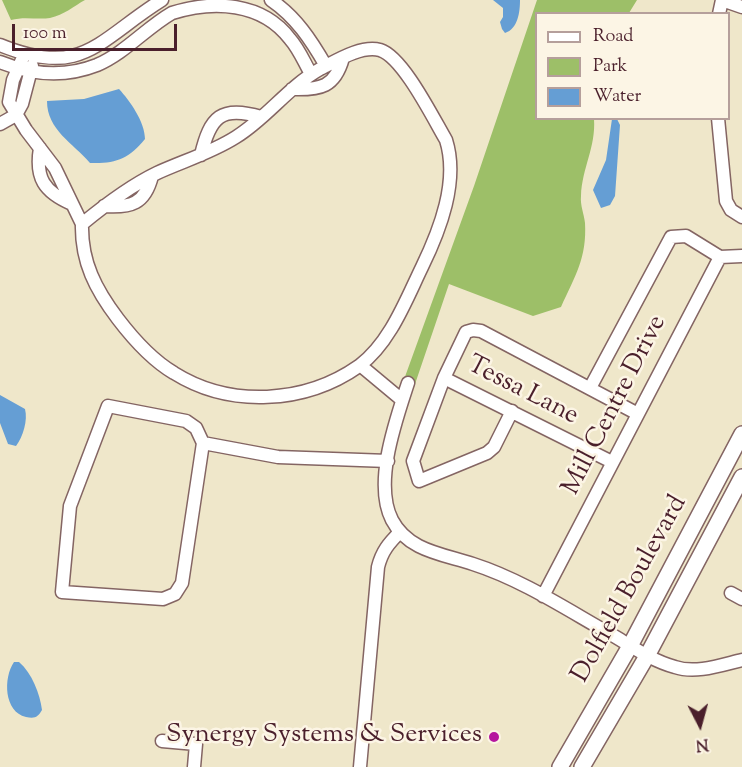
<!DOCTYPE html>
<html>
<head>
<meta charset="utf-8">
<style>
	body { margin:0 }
	#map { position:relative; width:742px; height:767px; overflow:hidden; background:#efe7ca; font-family:"Sorts Mill Goudy",serif }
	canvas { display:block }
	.legend { position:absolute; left:535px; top:12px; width:195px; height:108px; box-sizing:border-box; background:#fcf5e5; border:2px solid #b59f9b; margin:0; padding:8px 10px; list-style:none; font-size:18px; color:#4a1f2b }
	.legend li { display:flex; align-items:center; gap:12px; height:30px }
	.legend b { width:30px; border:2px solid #b59f9b }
	.north { position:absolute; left:670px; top:695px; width:60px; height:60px; -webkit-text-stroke:4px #fcf5e5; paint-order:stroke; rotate:174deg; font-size:16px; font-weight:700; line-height:24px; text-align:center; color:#4a1f2b }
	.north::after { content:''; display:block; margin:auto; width:21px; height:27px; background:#4a1f2b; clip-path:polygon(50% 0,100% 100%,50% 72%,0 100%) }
	.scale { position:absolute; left:12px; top:24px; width:165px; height:27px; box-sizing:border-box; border:3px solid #4a1f2b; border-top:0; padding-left:8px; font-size:18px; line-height:21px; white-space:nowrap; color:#4a1f2b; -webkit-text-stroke:4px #fcf5e5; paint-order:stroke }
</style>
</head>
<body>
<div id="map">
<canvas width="742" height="767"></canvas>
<ul class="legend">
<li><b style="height:8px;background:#fff"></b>Road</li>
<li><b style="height:16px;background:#9dbf68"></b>Park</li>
<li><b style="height:16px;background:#659ed4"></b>Water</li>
</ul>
<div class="north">N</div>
<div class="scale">100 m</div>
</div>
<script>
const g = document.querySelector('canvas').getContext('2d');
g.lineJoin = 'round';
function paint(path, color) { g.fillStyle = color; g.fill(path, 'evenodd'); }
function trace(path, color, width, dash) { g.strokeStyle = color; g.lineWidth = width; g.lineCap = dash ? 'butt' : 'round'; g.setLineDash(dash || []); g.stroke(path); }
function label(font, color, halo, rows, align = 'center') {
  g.font = font + ' "Sorts Mill Goudy",serif'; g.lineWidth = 5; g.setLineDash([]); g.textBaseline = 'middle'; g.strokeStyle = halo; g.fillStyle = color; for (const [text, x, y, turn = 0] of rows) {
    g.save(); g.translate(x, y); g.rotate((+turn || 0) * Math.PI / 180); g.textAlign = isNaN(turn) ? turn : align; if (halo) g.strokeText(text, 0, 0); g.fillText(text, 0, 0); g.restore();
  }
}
const green = new Path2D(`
	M2,0h83c-11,6 -21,15 -35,18 -13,2 -25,-2 -39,2z
	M537,0h100l-8,13 -93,1v104l58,1c2,28 -12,49 -13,77 -1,9 3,18 4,27 2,35 -10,53 -24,84l-28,9 -84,-32 -35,103 -12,-2 72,-199z`);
const water = new Path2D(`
	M493,0h27c0,12 -2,29 -15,33l-3,-4 -2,-7 3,-5v-9z
	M119,89c11,12 26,33 26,50 -16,20 -30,25 -55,24 -17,-20 -43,-33 -43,-62l37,-2z
	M612,119h5l3,6 -5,71 -5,9 -9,3 -8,-18 13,-30z
	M0,395l25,14c3,11 -2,28 -9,37l-8,-2 -8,-21z
	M14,662h5c13,11 21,32 23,48 -4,7 -7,9 -16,7 -22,-5 -23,-39 -12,-55z`);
const minor = new Path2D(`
	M271,0c25,17 40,40 55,66
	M719,14l3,-14 20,7
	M0,45c83,34 98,-5 162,-45
	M24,55l-11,25 -4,22 17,28 29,38 27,56c23,-19 48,-38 75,-51 26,-12 54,-20 79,-36 31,-19 52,-50 84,-68 16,-8 41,-24 60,-19 23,7 53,68 66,90 13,41 -6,90 -24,127 -16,33 -32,76 -63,99 -54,38 -129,42 -185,7 -22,-13 -40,-33 -56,-54 -22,-29 -37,-57 -36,-95
	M0,62c32,13 64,16 97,3 28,-12 49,-37 75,-52 41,-13 90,-11 118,26 9,10 14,23 21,35
	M292,89c29,1 43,-2 51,-31
	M718,118l8,83 5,9 11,7
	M0,124l16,-9 6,-11 10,-38
	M40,148c-5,30 4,44 32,56
	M201,155c9,-38 20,-50 60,-38
	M104,206c27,2 41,-2 48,-30
	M360,365l42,35
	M444,378l168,84
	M408,383c-12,37 -35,100 -16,137 16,31 51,34 81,44 50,16 96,47 141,72 20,12 39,25 61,31 21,7 46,-2 67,-7
	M590,388l81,-151 15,-1 34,21
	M512,411l-18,36 -7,6 -68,28 -6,-20 3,-8 28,-75 22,-46 7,-2 8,1 157,83
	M203,443l-21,140 -7,11 -12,5 -101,-7 8,-86 38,-100 78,15 10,7 7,15 75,14 110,4
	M731,593l11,6
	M543,596l177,-339 22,-1
	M162,741l34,3 -2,23
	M360,767l18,-200c4,-16 11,-24 22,-35`);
const major = new Path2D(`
	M560,767l70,-121 112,-212
	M582,767l65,-111 95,-179`);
const markers = [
	[494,737,6,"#b5179e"]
];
const streetNames = [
	["Tessa Lane",522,392,27],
	["Mill Centre Drive",616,406,-63],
	["Dolfield Boulevard",631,590,-61]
];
const poiNames = [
	["Synergy Systems & Services",482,737]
];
paint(green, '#9dbf68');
paint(water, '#659ed4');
trace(minor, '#846563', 15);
trace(major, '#846563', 18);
trace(minor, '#fff', 12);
trace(major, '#fff', 15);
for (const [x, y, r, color] of markers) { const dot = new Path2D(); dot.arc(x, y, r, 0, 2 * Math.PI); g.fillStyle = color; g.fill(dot); trace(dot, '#fcf5e5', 2); }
label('26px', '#4a1f2b', '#fcf5e5', streetNames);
label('26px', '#4a1f2b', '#fcf5e5', poiNames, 'right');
</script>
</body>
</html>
